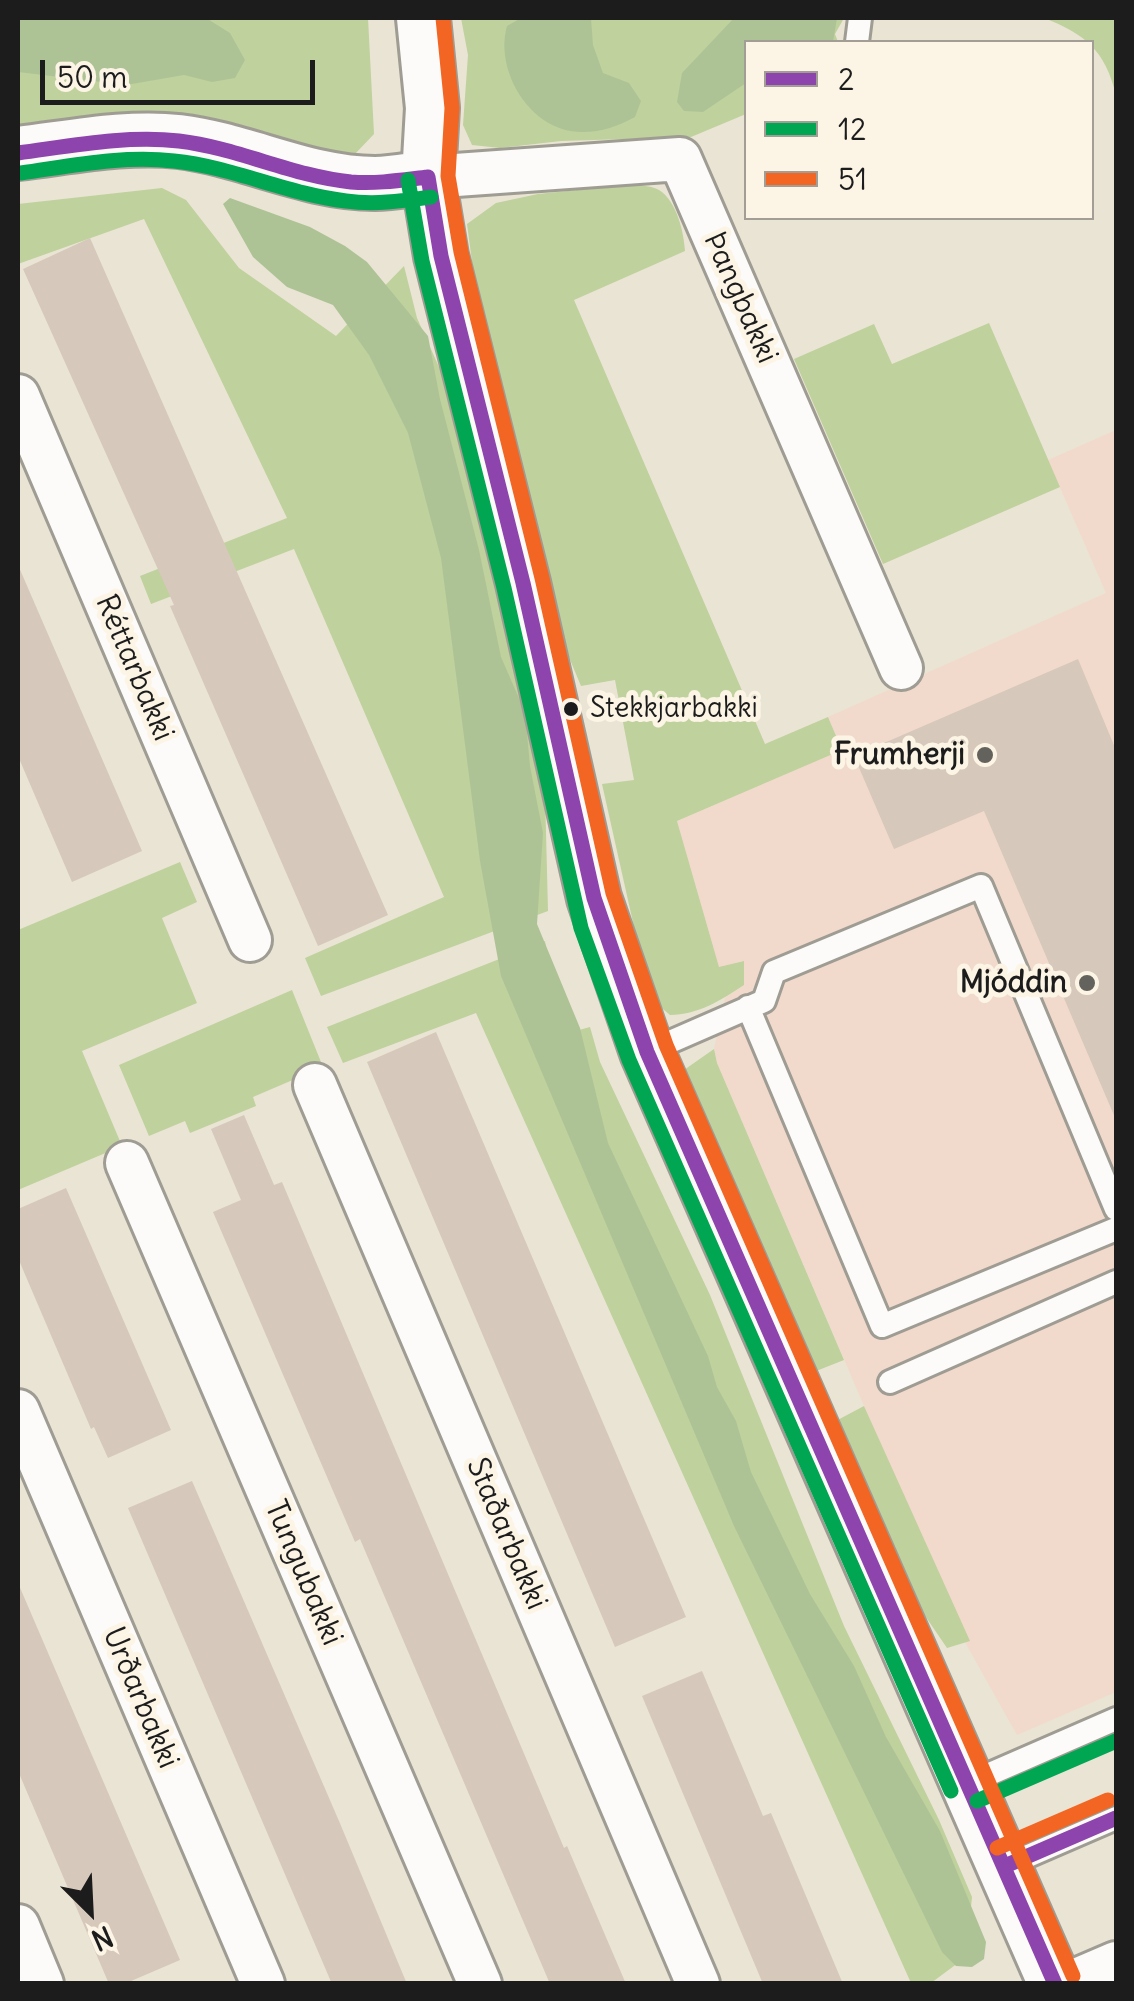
<!DOCTYPE html>
<html>
<head>
<meta charset="utf-8">
<style>
	body { margin:0 }
	#map { position:relative; width:1134px; height:2001px; overflow:hidden; background:#eae4d4; font-family:Delius,sans-serif }
	canvas { display:block }
	.frame { position:absolute; inset:0; border:20px solid #1c1c1c; pointer-events:none }
	.legend { position:absolute; left:744px; top:40px; width:350px; height:180px; box-sizing:border-box; background:#fcf5e5; border:2px solid #a29e95; margin:0; padding:12px 18px; list-style:none; font-size:30px; color:#1c1c1c }
	.legend li { display:flex; align-items:center; gap:20px; height:50px }
	.legend b { width:50px; border:2px solid #a29e95 }
	.north { position:absolute; left:40px; top:1861px; width:100px; height:100px; -webkit-text-stroke:8px #fcf5e5; paint-order:stroke; rotate:156deg; font-size:28px; font-weight:700; line-height:40px; text-align:center; color:#1c1c1c }
	.north::after { content:''; display:block; margin:auto; width:35px; height:45px; background:#1c1c1c; clip-path:polygon(50% 0,100% 100%,50% 72%,0 100%) }
	.scale { position:absolute; left:40px; top:60px; width:275px; height:45px; box-sizing:border-box; border:5px solid #1c1c1c; border-top:0; padding-left:12px; font-size:30px; line-height:35px; white-space:nowrap; color:#1c1c1c; -webkit-text-stroke:8px #fcf5e5; paint-order:stroke }
</style>
</head>
<body>
<div id="map">
<canvas width="1134" height="2001"></canvas>
<div class="frame"></div>
<ul class="legend">
<li><b style="height:12px;background:#8e44ad"></b>2</li>
<li><b style="height:12px;background:#00a651"></b>12</li>
<li><b style="height:12px;background:#f26522"></b>51</li>
</ul>
<div class="north">N</div>
<div class="scale">50 m</div>
</div>
<script>
const g = document.querySelector('canvas').getContext('2d');
g.lineJoin = 'round';
function paint(path, color) { g.fillStyle = color; g.fill(path, 'evenodd'); }
function trace(path, color, width, dash) { g.strokeStyle = color; g.lineWidth = width; g.lineCap = dash ? 'butt' : 'round'; g.setLineDash(dash || []); g.stroke(path); }
function label(font, color, halo, rows, align = 'center') {
  g.font = font + ' Delius,sans-serif'; g.lineWidth = 10; g.setLineDash([]); g.textBaseline = 'middle'; g.strokeStyle = halo; g.fillStyle = color; for (const [text, x, y, turn = 0] of rows) {
    g.save(); g.translate(x, y); g.rotate((+turn || 0) * Math.PI / 180); g.textAlign = isNaN(turn) ? turn : align; if (halo) g.strokeText(text, 0, 0); g.fillText(text, 0, 0); g.restore();
  }
}
const built = new Path2D(`
	M1116,430v1262l-99,43 -51,-91 -249,-581 -3,-14 11,-51 19,-13 -1,-24 -24,7 -42,-147 164,-71 -13,-33 278,-124 -58,-133z`);
const green = new Path2D(`
	M18,18h350l6,116 -20,21 -23,9 -313,-36z
	M461,18h383l-9,16 3,8h-92v72l-55,23 -130,4 -61,7 -28,-3 -9,-20 5,-70z
	M1044,18h72v77c-11,-45 -31,-61 -72,-77z
	M635,184c6,2 18,2 24,6 18,11 25,43 26,61l-111,49 191,444 63,-27 14,33 -165,71 42,146 25,-6v24c-22,15 -47,30 -74,30l-13,-11 -12,-28 -43,-192 32,-4 -19,-100 -34,6 -45,-108 -63,-309 -6,-45 29,-21 42,-9z
	M162,188l24,12 53,68 97,68 68,-70 13,52 52,116 76,359 3,118 -227,85 -16,-38 139,-61 -150,-348 -143,55 -11,-28 147,-58 -143,-299 -126,45v-60z
	M989,323l71,164 -177,77 -89,-205 80,-35 18,40z
	M180,862l17,40 -35,16 35,85 -115,48 40,95 -104,44v-260z
	M545,941l16,94 29,-8 10,35 110,233 134,331 95,194 33,77 -6,60 -35,26h-20l-435,-970 -133,50 -16,-36z
	M292,990l31,77 -70,30 3,9 -66,27 -5,-12 -36,15 -30,-71z
	M714,1049l3,14 127,297 -38,15 -122,-305z
	M864,1406l106,235 -23,7 -45,-66 -70,-159z`);
const forest = new Path2D(`
	M18,18h188l24,15 15,27 -10,18 -23,4 -28,-7 -58,10 -108,-13z
	M521,18h70l2,27 10,28 26,10 12,18 -6,16c-17,9 -33,15 -52,15 -52,1 -89,-61 -76,-106z
	M734,18h103l-4,24h-87v41l-43,29 -19,-1 -7,-9 5,-29z
	M230,198l80,29 35,19 22,16 61,74 12,63 39,151 22,107 24,55 5,54 13,67 -6,91 43,104 28,115 100,213 9,31 19,34 15,51 59,122 44,72 32,71 54,94 46,111 -2,17 -12,8 -16,-1 -14,-14 -208,-426 -233,-550 -21,-115 -39,-303 -33,-125 -39,-78 -36,-50 -46,-18 -34,-30 -30,-53z`);
const building = new Path2D(`
	M90,238l298,677 -70,31 -148,-340 4,-1 -151,-336z
	M18,565l124,286 -70,31 -54,-126z
	M1078,659l38,91v370l-132,-309 -90,38 -40,-93z
	M436,1032l250,585 -71,30 -248,-585z
	M244,1115l30,70 8,-3 282,666 3,-2 59,138h-76l-190,-445 -5,3 -142,-330 28,-12 -30,-71z
	M66,1188l105,242 -63,28 -14,-31 -3,2 -73,-171v-49z
	M192,1481l147,340 68,163h-75l-204,-476z
	M18,1583l162,377 -56,24h-15l-91,-213z
	M702,1671l61,145 8,-3 72,171h-80l-121,-288z`);
const service = new Path2D(`
	M857,42l3,-24
	M748,1007l134,319 234,-97
	M647,1052l117,-51 10,-29 207,-86 135,323
	M890,1382l226,-100
	M969,1783l147,-64
	M1005,1866l111,-48`);
const minor = new Path2D(`
	M428,177l252,-18 221,509
	M18,396l232,544
	M315,1085l383,899
	M127,1163l353,821
	M18,1411l245,573
	M18,1926l24,58
	M1067,1984l49,-21`);
const tertiary = new Path2D(`
	M423,18l9,90 -4,69 13,79 82,327 71,315 53,154 408,932
	M18,153c52,-6 108,-18 161,-12 66,8 128,42 196,42 17,0 36,-4 53,-6`);
const bus1 = new Path2D(`
	M18,153c53,-7 108,-18 161,-12 59,7 113,35 172,41 27,2 51,-2 77,-5
	M428,177l13,79 82,327 71,315 53,154 408,932
	M1005,1866l111,-48`);
const bus2 = new Path2D(`
	M21,173c50,-7 102,-18 153,-12 59,6 113,33 172,40 29,4 56,0 85,-4
	M408,180l14,81 82,327 77,340 48,132 322,731
	M977,1801l139,-60`);
const bus3 = new Path2D(`
	M443,18l9,90 -4,68 13,76 81,326 71,315 53,152 407,931
	M997,1848l111,-48`);
const markers = [
	[571,709,9,"#1c1c1c"],
	[985,755,10,"#64625c"],
	[1087,983,10,"#64625c"]
];
const busNames = [
	["Stekkjarbakki",590,709]
];
const streetNames = [
	["Þangbakki",740,298,66],
	["Réttarbakki",134,668,67],
	["Staðarbakki",506,1534,67],
	["Tungubakki",303,1573,67],
	["Urðarbakki",140,1698,67]
];
const poiNames = [
	["Frumherji",965,755],
	["Mjóddin",1067,983]
];
paint(built, '#f1dacc');
paint(green, '#bfd19c');
paint(forest, '#aec395');
paint(building, '#d6c8bb');
trace(service, '#9f9c93', 28);
trace(minor, '#9f9c93', 48);
trace(tertiary, '#9f9c93', 58);
trace(service, '#fcfbf9', 22);
trace(minor, '#fcfbf9', 42);
trace(tertiary, '#fcfbf9', 52);
trace(bus1, '#8e44ad', 15);
trace(bus2, '#00a651', 15);
trace(bus3, '#f26522', 15);
for (const [x, y, r, color] of markers) { const dot = new Path2D(); dot.arc(x, y, r, 0, 2 * Math.PI); g.fillStyle = color; g.fill(dot); trace(dot, '#fcf5e5', 4); }
label('28px', '#1c1c1c', '#fcf5e5', busNames, 'left');
label('30px', '#1c1c1c', '#fcf5e5', streetNames);
label('bold 30px', '#1c1c1c', '#fcf5e5', poiNames, 'right');
</script>
</body>
</html>
